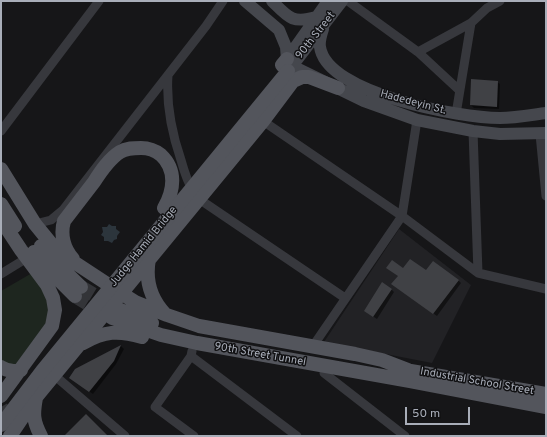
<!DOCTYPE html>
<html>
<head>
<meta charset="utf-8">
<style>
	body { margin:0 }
	#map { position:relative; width:547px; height:437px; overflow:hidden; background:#161618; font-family:Overpass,sans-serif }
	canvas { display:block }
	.frame { position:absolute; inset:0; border:2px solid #a8adb8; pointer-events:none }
	.scale { position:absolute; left:405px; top:407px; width:65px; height:18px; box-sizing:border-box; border:2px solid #a8adb8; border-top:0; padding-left:5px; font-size:12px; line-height:14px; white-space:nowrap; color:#a8adb8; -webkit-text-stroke:3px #111113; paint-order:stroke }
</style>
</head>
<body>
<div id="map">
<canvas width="547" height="437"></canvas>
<div class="frame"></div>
<div class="scale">50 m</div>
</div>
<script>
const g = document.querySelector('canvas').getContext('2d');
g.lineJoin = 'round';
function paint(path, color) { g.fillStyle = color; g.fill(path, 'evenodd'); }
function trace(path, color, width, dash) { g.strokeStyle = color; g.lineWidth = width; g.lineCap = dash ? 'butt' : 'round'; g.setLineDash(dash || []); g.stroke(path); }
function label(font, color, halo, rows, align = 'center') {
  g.font = font + ' Overpass,sans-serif'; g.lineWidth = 3; g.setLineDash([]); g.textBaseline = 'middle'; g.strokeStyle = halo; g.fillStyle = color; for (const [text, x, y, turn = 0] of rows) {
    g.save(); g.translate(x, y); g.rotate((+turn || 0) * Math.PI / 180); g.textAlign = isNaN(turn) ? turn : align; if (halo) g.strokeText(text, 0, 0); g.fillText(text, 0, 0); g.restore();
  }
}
const built = new Path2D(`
	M399,229l72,56 -39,78 -108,-21z`);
const green = new Path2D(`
	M32,273l16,24 3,20 -30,53 -20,-3v-76z`);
const water = new Path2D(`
	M109,224l3,2h4v3l4,3 -3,4v3l-3,1 -2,3 -4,-2h-4v-4l-3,-2 2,-3 -1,-5h5z`);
const shadow = new Path2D(`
	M497,82l3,2 -1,25 -25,-1 -3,-3z
	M403,270l23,2 32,8 3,3 -24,33 -41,-29z
	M391,289l3,3 -17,27 -9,-6z
	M121,346l3,3 -8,15 -23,30 -23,-16 6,-8z`);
const building = new Path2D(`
	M471,79l27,2 -1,26 -27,-2z
	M410,259l16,11 7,-9 26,19 -26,34 -42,-30 7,-8 -12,-8 6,-8 11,8z
	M382,282l10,7 -19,28 -9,-6z
	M121,345l-7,16 -25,31 -20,-14 6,-9z
	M86,414l22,22h-44z`);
const primaryTunnel = new Path2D(`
	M81,287l30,18
	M75,296l28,17
	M1,407l12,20`);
const street = new Path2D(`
	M348,1l70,51 41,38
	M418,52l53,-29
	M168,75c-2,30 3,56 13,85 4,14 8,27 18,39l146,99
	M456,114l15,-91 16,-15 13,-7
	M263,121l139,95 76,57 68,16
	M1,131l98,-130
	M473,131l5,142
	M540,134l6,62
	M35,224l16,-4 12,-10 143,-184 17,-25
	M1,274l26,-16
	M313,346l89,-130 15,-96
	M192,351l-1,5 -36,51 39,29
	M191,356l106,80
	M324,373l81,63
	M54,375l71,61`);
const secondary = new Path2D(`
	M245,1l34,29 7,17 1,12
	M272,1c16,16 20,23 44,16
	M342,1l-50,65 72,35 53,19 56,11 27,3 46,-1
	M323,29c-2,6 -4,12 -3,18 7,47 141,71 180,71 15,0 31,-3 46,-5
	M287,59l41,-58`);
const primary = new Path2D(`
	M282,65l5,-6
	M1,169l34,55 22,27 64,42 14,9 32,13 32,11 156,28 27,6 26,10
	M1,204l14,22
	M1,220l20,30 26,35 6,13 2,12 -3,16 -51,70
	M41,246l9,11 31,30
	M34,252l8,11 33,33
	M73,259c-9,-10 -13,-24 -9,-38 10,-13 20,-26 30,-39 7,-11 15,-23 26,-30 6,-4 14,-4 21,-4 7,0 15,3 20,7 16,15 13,36 3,53
	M149,259c-4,21 1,39 16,55
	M118,309l34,14
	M112,318l49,17 36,8 213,38 136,26
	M83,343c22,-12 35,-13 59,-6
	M1,367c6,4 12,5 20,3
	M399,369l147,25
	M36,398c-3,16 -3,23 5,38
	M10,436l27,-40 226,-275 30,-40 9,-4h7l29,11`);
const primaryBridge = new Path2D(`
	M1,425l41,-54 246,-300`);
const streetNames = [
	["90th Street",316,36,-52],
	["Hadedeyin St.",413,103,15],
	["Judge Hamid Bridge",144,247,-51],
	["90th Street Tunnel",260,355,10],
	["Industrial School Street",477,382,10]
];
paint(built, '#222225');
paint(green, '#1e261f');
paint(water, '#2c353c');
paint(shadow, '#0007');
paint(building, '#404145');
trace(primaryTunnel, '#333438', 14, [14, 7]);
trace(street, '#37383d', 9);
trace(secondary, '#45474d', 12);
trace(primary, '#53555c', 14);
trace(primaryBridge, '#53555c', 14);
label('11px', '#a8adb8', '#111113', streetNames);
</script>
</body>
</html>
